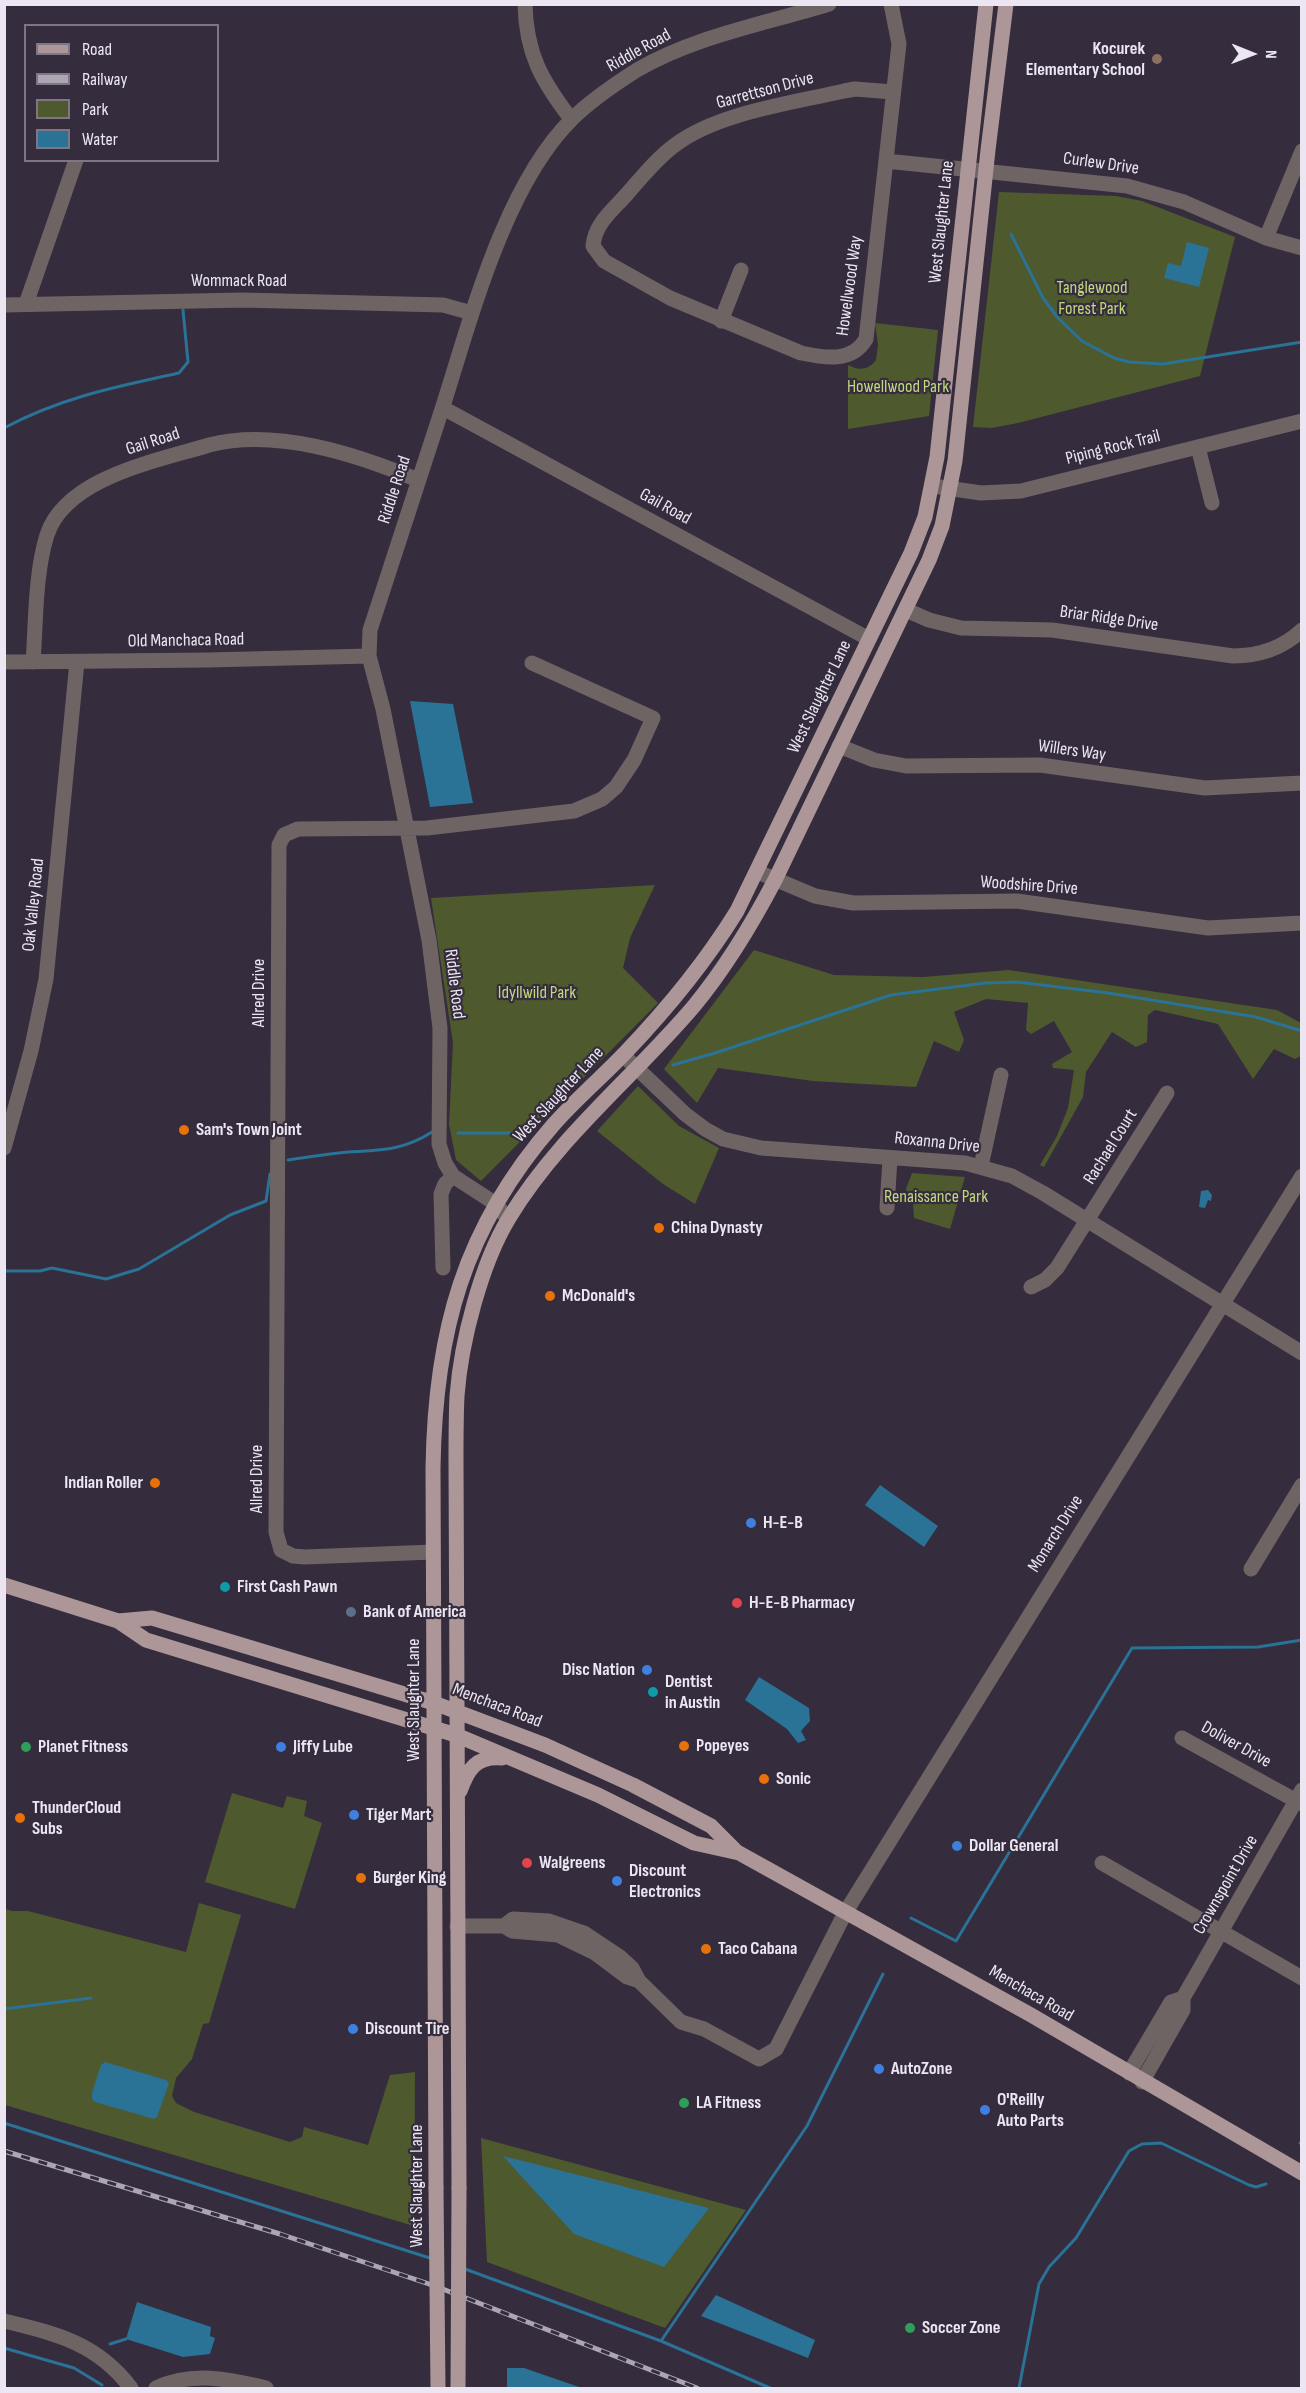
<!DOCTYPE html>
<html>
<head>
<meta charset="utf-8">
<style>
	body { margin:0 }
	#map { position:relative; width:1306px; height:2393px; overflow:hidden; background:#352c3d; font-family:"Sofia Sans Condensed",sans-serif }
	canvas { display:block }
	.frame { position:absolute; inset:0; border:6px solid #ebe6f1; pointer-events:none }
	.legend { position:absolute; left:24px; top:24px; width:195px; height:138px; box-sizing:border-box; background:#352c3d; border:2px solid #7e7685; margin:0; padding:8px 10px; list-style:none; font-size:18px; color:#ebe6f1 }
	.legend li { display:flex; align-items:center; gap:12px; height:30px }
	.legend b { width:30px; border:2px solid #7e7685 }
	.north { position:absolute; left:1222px; top:24px; width:60px; height:60px; -webkit-text-stroke:4px #352c3d; paint-order:stroke; rotate:91deg; font-size:16px; font-weight:700; line-height:24px; text-align:center; color:#ebe6f1 }
	.north::after { content:''; display:block; margin:auto; width:21px; height:27px; background:#ebe6f1; clip-path:polygon(50% 0,100% 100%,50% 72%,0 100%) }
</style>
</head>
<body>
<div id="map">
<canvas width="1306" height="2393"></canvas>
<div class="frame"></div>
<ul class="legend">
<li><b style="height:8px;background:#ad9697"></b>Road</li>
<li><b style="height:8px;background:#aca6b3"></b>Railway</li>
<li><b style="height:16px;background:#4e5a2d"></b>Park</li>
<li><b style="height:16px;background:#2a7296"></b>Water</li>
</ul>
<div class="north">N</div>
</div>
<script>
const g = document.querySelector('canvas').getContext('2d');
g.lineJoin = 'round';
function paint(path, color) { g.fillStyle = color; g.fill(path, 'evenodd'); }
function trace(path, color, width, dash) { g.strokeStyle = color; g.lineWidth = width; g.lineCap = dash ? 'butt' : 'round'; g.setLineDash(dash || []); g.stroke(path); }
function label(font, color, halo, rows, align = 'center') {
  g.font = font + ' "Sofia Sans Condensed",sans-serif'; g.lineWidth = 4.5; g.setLineDash([]); g.textBaseline = 'middle'; g.strokeStyle = halo; g.fillStyle = color; for (const [text, x, y, turn = 0] of rows) {
    g.save(); g.translate(x, y); g.rotate((+turn || 0) * Math.PI / 180); g.textAlign = isNaN(turn) ? turn : align; if (halo) g.strokeText(text, 0, 0); g.fillText(text, 0, 0); g.restore();
  }
}
const green = new Path2D(`
	M999,192l117,4 26,5 93,36 -35,139 -182,47 -26,5 -19,-1z
	M875,323l63,7 -9,86 -81,13v-64c11,6 21,5 28,-5l2,-15z
	M655,885l-25,53 -7,30 35,35 -177,178 -25,-21 -7,-36 4,-81 -22,-145z
	M754,950l80,25 89,2 86,-7 268,40 24,13v33l-6,3 -21,-10 -21,30 -35,-55 -63,-14 -7,5 -1,27 -11,5 -24,-15 -26,40 -3,25 -39,70 -4,-2 17,-29 11,-28 6,-38 -21,-2 -1,-4 20,-12 -18,-31 -23,13 -5,-4 2,-27 -42,-4 -32,13 10,28 -5,12 -25,-11 -18,46 -103,-6 -95,-13 -21,35 -33,-34z
	M638,1086l41,40 40,22 -24,56 -32,-20 -66,-53z
	M912,1173l53,4 -15,52 -36,-11 -1,-15 -7,-14z
	M232,1793l51,15 4,-12 20,5 -3,15 18,7 -27,86 -90,-27z
	M199,1903l42,12 -32,108 -6,1 -11,35 -16,19 -4,18 4,7 18,9 96,30 12,-5 2,-10 64,18 22,-70 25,-3 -1,154 -409,-121v-196l7,2h16l158,41z
	M481,2138l265,72 -81,118 -178,-66z`);
const water = new Path2D(`
	M1187,242l22,6 -10,39 -35,-9 4,-15 13,3z
	M410,701l43,3 20,99 -43,4z
	M1208,1190l4,5 -1,6 -3,-1 -3,8 -6,-1 2,-16z
	M880,1485l58,41 -14,21 -59,-42z
	M759,1677l50,31 1,13 -9,10 5,9 -8,3 -11,-14 -42,-29z
	M105,2062l61,18 3,3 -12,34 -3,2 -59,-17 -3,-3v-6l9,-28z
	M503,2156l206,52 -45,59 -90,-33z
	M716,2295l99,45 -7,18 -107,-42z
	M137,2302l74,25 -1,9 5,2 -5,16 -27,3 -57,-18z
	M507,2368h17l58,20h-75z`);
const stream = new Path2D(`
	M1011,234l32,64 15,20 24,23 32,17 15,4 34,2 139,-22
	M4,428c59,-31 111,-41 175,-55l9,-11 -5,-52
	M673,1065l42,-12 176,-58 94,-12 32,-1 91,11 148,24 46,14
	M458,1133h63
	M288,1160c20,-3 40,-6 60,-8 33,-2 54,-1 84,-20
	M4,1271h36l12,-3 54,11 33,-10 91,-54 36,-14 4,-27
	M911,1918l45,23 176,-293 126,-1 44,-7
	M4,2009l87,-11
	M4,2123l429,136
	M1300,2143l2,-1
	M465,2269l196,72 109,47
	M661,2341l146,-215 76,-152
	M110,2344l16,-5
	M4,2348l70,20 28,17
	M1019,2388l20,-104 10,-17 27,-29 53,-87 13,-7 19,-1 88,42 7,2 10,-3`);
const minor = new Path2D(`
	M525,4c1,50 17,77 46,115
	M891,4l8,40 -33,295c-14,24 -41,19 -65,14l-131,-55 -66,-37 -11,-15c2,-23 20,-36 34,-52 15,-17 30,-36 48,-49 42,-32 117,-42 169,-54l11,-2 38,3
	M886,161l241,25 57,16 82,36 36,10
	M1266,238l36,-87
	M26,304l50,-144
	M4,305l238,-5 201,5 29,8
	M721,321l20,-51
	M443,408l426,231
	M1198,447l14,56
	M933,486l48,7 40,-2 281,-70
	M906,610l23,10 32,8 91,2 181,26c26,0 50,-8 69,-26
	M4,662l204,-2 161,-4
	M33,662c3,-40 2,-89 14,-127 19,-58 111,-74 162,-90 67,-17 147,9 209,35
	M839,746l35,14 32,6 134,-1 165,23 97,-5
	M758,872l57,24 38,7 164,-2 191,27 94,-5
	M623,1055l62,59 20,15 18,10 38,9 204,15 47,13 31,17 259,160
	M4,1148l27,-97 15,-72 31,-317
	M981,1166l20,-91
	M887,1208l3,-50
	M508,1219l-12,-15 -43,-28 -8,-13 -6,-19 1,-116 -11,-88 -46,-231 -14,-53 1,-26c24,-75 49,-149 73,-224 28,-88 62,-221 129,-287 18,-18 43,-35 65,-49 59,-34 127,-46 192,-66
	M443,1268l-2,-74 4,-10 8,-8
	M1031,1287l14,-7 12,-12 110,-175
	M433,1552l-128,5 -12,-1 -12,-6 -5,-18 3,-687 5,-10 14,-6 129,-1 147,-17 28,-12 14,-12 18,-27 19,-42 -121,-55
	M1251,1569l51,-84
	M1182,1738l120,66
	M1102,1863l200,115
	M457,1926h47l8,5 46,4 37,18 32,24 12,4
	M504,1926l9,-7 36,2 35,12 36,24 12,11 7,13 42,41 23,7 55,30 17,-10 69,-136 457,-737
	M1129,2073l42,-71 12,-4
	M1142,2082l41,-72v-12l119,-208
	M4,2321c53,13 93,22 127,67
	M156,2388c36,-17 73,-9 110,0`);
const major = new Path2D(`
	M4,1585l114,36 28,19 310,95 142,60 96,48 45,10 292,162 271,158
	M118,1621l34,-3 282,85 111,42 88,40 78,41 26,26
	M460,1791c8,-22 16,-35 42,-33
	M436,2188l-3,-720c2,-135 30,-240 121,-344 22,-25 48,-47 71,-71 42,-44 80,-90 112,-142l174,-358 14,-36 12,-60 49,-453
	M459,2188l-3,-728c0,-22 0,-43 1,-64 4,-54 24,-132 52,-178 49,-81 124,-140 185,-212 32,-39 58,-82 81,-126l154,-320 13,-34 13,-65 33,-311 18,-146`);
const rail = new Path2D(`
	M4,2151l276,83 155,52 262,102`);
const majorBridge = new Path2D(`
	M436,2188l2,200
	M458,2388l1,-200`);
const markers = [
	[1157,59,6,"#8d6e63"],
	[184,1130,6,"#e8710a"],
	[659,1228,6,"#e8710a"],
	[550,1296,6,"#e8710a"],
	[155,1483,6,"#e8710a"],
	[751,1523,6,"#3f7fe0"],
	[225,1587,6,"#0f9aa8"],
	[737,1603,6,"#e0444e"],
	[351,1612,6,"#5c6f8a"],
	[647,1670,6,"#3f7fe0"],
	[653,1692,6,"#0f9aa8"],
	[684,1746,6,"#e8710a"],
	[26,1747,6,"#2e9e5b"],
	[281,1747,6,"#3f7fe0"],
	[764,1779,6,"#e8710a"],
	[354,1815,6,"#3f7fe0"],
	[20,1818,6,"#e8710a"],
	[957,1846,6,"#3f7fe0"],
	[527,1863,6,"#e0444e"],
	[361,1878,6,"#e8710a"],
	[617,1881,6,"#3f7fe0"],
	[706,1949,6,"#e8710a"],
	[353,2029,6,"#3f7fe0"],
	[879,2069,6,"#3f7fe0"],
	[684,2103,6,"#2e9e5b"],
	[985,2110,6,"#3f7fe0"],
	[910,2328,6,"#2e9e5b"]
];
const poiNames = [
	["Kocurek",1145,49,"right"],
	["Elementary School",1145,70,"right"],
	["Sam's Town Joint",196,1130],
	["China Dynasty",671,1228],
	["McDonald's",562,1296],
	["Indian Roller",143,1483,"right"],
	["H-E-B",763,1523],
	["First Cash Pawn",237,1587],
	["H-E-B Pharmacy",749,1603],
	["Bank of America",363,1612],
	["Disc Nation",635,1670,"right"],
	["Dentist",665,1682],
	["in Austin",665,1703],
	["Popeyes",696,1746],
	["Planet Fitness",38,1747],
	["Jiffy Lube",293,1747],
	["Sonic",776,1779],
	["ThunderCloud",32,1808],
	["Subs",32,1829],
	["Tiger Mart",366,1815],
	["Dollar General",969,1846],
	["Walgreens",539,1863],
	["Discount",629,1871],
	["Electronics",629,1892],
	["Burger King",373,1878],
	["Taco Cabana",718,1949],
	["Discount Tire",365,2029],
	["AutoZone",891,2069],
	["O'Reilly",997,2100],
	["Auto Parts",997,2121],
	["LA Fitness",696,2103],
	["Soccer Zone",922,2328]
];
const streetNames = [
	["Riddle Road",639,51,-29],
	["Garrettson Drive",765,91,-15],
	["Curlew Drive",1101,164,8],
	["West Slaughter Lane",942,222,-84],
	["Wommack Road",239,281],
	["Howellwood Way",850,286,-82],
	["Gail Road",153,442,-18],
	["Piping Rock Trail",1113,448,-14],
	["Riddle Road",395,490,-72],
	["Gail Road",665,507,29],
	["Briar Ridge Drive",1109,619,8],
	["Old Manchaca Road",186,641,-1],
	["West Slaughter Lane",820,697,-64],
	["Willers Way",1072,751,8],
	["Woodshire Drive",1029,886,4],
	["Oak Valley Road",34,905,-84],
	["Riddle Road",454,984,83],
	["Allred Drive",259,993,-90],
	["West Slaughter Lane",559,1095,-47],
	["Roxanna Drive",937,1143,6],
	["Rachael Court",1111,1147,-58],
	["Allred Drive",257,1479,-90],
	["Monarch Drive",1056,1534,-58],
	["West Slaughter Lane",414,1700,-90],
	["Menchaca Road",497,1706,21],
	["Doliver Drive",1236,1745,29],
	["Crownspoint Drive",1226,1885,-60],
	["Menchaca Road",1031,1994,30],
	["West Slaughter Lane",417,2186,-90]
];
const parkNames = [
	["Tanglewood",1092,288],
	["Forest Park",1092,309],
	["Howellwood Park",898,387],
	["Idyllwild Park",537,993],
	["Renaissance Park",936,1197]
];
paint(green, '#4e5a2d');
paint(water, '#2a7296');
trace(stream, '#2a7296', 3);
trace(minor, '#6f6464', 15);
trace(major, '#ad9697', 15);
trace(rail, '#aca6b3', 5);
trace(rail, '#352c3d', 3, [9]);
trace(majorBridge, '#ad9697', 15);
for (const [x, y, r, color] of markers) { const dot = new Path2D(); dot.arc(x, y, r, 0, 2 * Math.PI); g.fillStyle = color; g.fill(dot); trace(dot, '#352c3d', 2); }
label('bold 18px', '#ebe6f1', '#352c3d', poiNames, 'left');
label('18px', '#ebe6f1', '#352c3d', streetNames);
label('18px', '#c1d87d', '#352c3d', parkNames);
</script>
</body>
</html>
